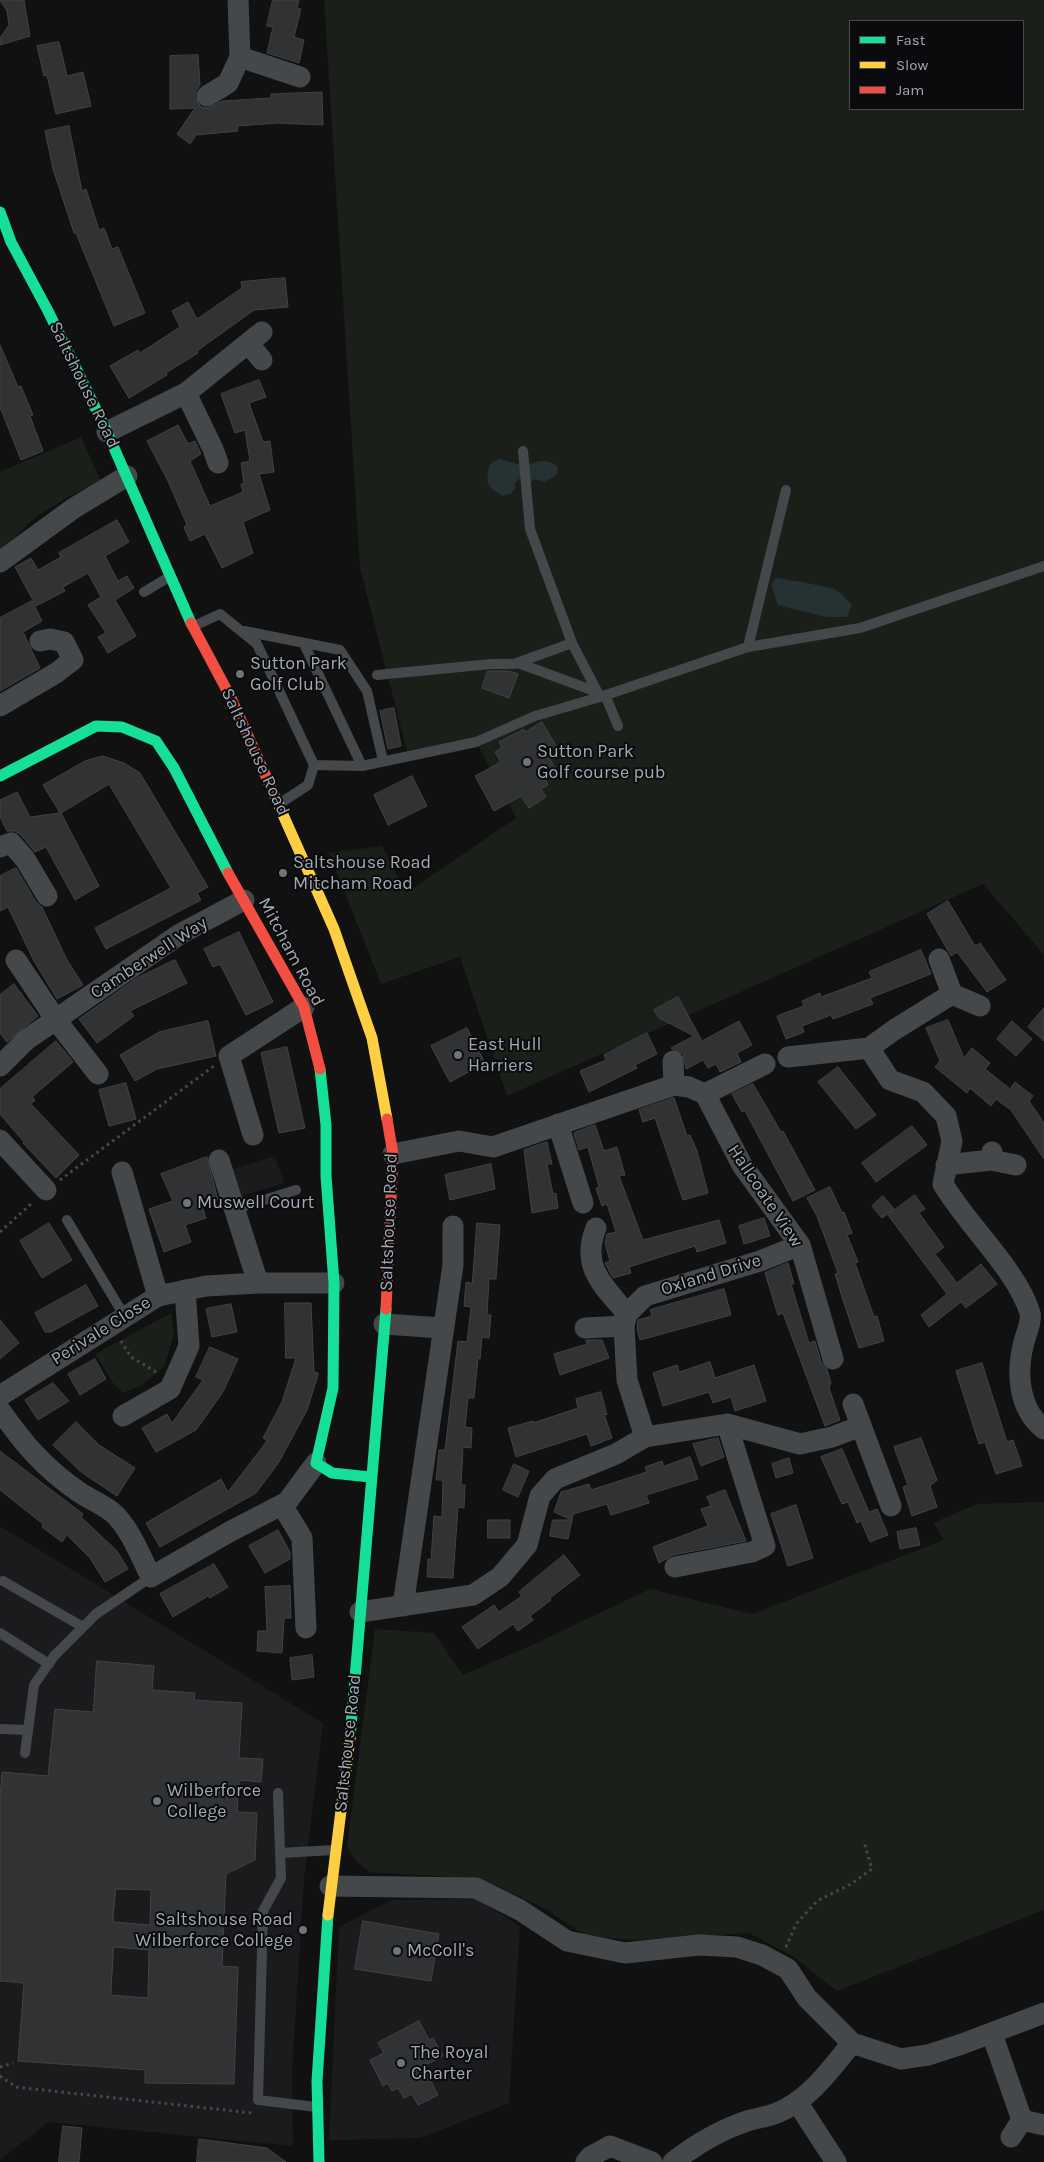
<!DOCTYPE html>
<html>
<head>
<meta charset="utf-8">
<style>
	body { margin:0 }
	#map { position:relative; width:1044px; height:2162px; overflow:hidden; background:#111; font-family:Karla,sans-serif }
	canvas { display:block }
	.legend { position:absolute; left:849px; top:20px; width:175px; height:90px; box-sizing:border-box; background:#0b0b0d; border:1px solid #474b4f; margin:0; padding:6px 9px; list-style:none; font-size:15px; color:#a1aab3 }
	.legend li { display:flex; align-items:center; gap:10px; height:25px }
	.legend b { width:25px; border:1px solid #474b4f }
</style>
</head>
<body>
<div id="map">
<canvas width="1044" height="2162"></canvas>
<ul class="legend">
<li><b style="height:6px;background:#16e098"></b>Fast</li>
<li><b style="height:6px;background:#ffcf43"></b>Slow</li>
<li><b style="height:6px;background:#f24e42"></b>Jam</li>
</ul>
</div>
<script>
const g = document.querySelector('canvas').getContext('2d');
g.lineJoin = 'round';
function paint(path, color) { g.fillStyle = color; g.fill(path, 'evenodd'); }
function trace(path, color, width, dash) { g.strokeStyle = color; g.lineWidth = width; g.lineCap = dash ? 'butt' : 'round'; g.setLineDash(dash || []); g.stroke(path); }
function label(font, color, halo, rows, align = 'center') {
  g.font = font + ' Karla,sans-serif'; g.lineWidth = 4; g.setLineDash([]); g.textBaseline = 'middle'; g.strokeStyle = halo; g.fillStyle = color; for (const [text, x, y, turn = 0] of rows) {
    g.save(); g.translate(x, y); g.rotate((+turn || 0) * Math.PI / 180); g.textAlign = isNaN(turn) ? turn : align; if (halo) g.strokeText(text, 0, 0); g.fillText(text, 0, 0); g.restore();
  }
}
const built = new Path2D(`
	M275,1156l9,27 -48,15 -9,-27z
	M0,1526l323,197 -19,157 -12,192 1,74 -245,-24 -48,38z
	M476,1899l44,27 -11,177 -89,35 -91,2 10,-213 53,-27z`);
const green = new Path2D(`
	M324,0h720v955l-61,-71 -476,212 -47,-139 -79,27 -52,-131 53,-7 24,47 110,-75 -40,-76 -69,9 -47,-183zM850,21h173v88h-173z
	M81,437l20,44 -35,17 -30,19 -36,34v-79z
	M171,1313l3,22 -10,32 -24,19 -17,7 -10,-10 -18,-29z
	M1044,1502v408l-207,81 -43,-34 -45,-24 -112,7 -51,-4 -39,-26 -64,-31 -113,-7 -15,-12 -8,-14 28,-217 59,4 29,42 65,-28 122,-58 102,25 192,-74 -11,-17 44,-19z`);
const water = new Path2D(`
	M499,459c7,1 13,4 20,5 16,3 22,-10 39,3l-1,8 -13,7 -10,-3 -4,4 -3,-6 -7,1 -5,5v6l-5,5 -7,2c-17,-10 -18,-13 -13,-32z
	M776,578c5,0 54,9 58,11 6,2 13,11 18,16l-5,12h-20l-49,-12 -7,-21z`);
const building = new Path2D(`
	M0,0h24l6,36 -30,9v-7l9,-13 -2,-14z
	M273,0h26l-2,8 4,1 -7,28 10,3 -5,23 -32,-10 6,-26 -6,-1z
	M59,42l8,34 16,-4 8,34 -35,8 -9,-39 -3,1 -7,-30z
	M198,55l2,30 -4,6 -1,6 6,10 7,1 14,-7 49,-3v-4l51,-2 1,33 -45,-2 -41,3 1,5 -42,4 -6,9 -13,-10 18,-26 -25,1v-53z
	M69,126l13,65 4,-2 13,41 5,-2 8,21 6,-2 27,66 -31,13 -38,-93h-2l-21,-64 -8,-38z
	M285,278l3,29 -34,3 -57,41 1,2 -32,20 1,2 -38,23 -19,-32 28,-16 2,3 40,-26 -8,-16 16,-9 9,17 45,-31 -1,-6z
	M0,345l18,42 3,-1 12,29 -3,1 13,35 -22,9 -21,-53z
	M259,380l7,17 -17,6 14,39 7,-1 4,31 -15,2 11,36 -27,12 10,31 -31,15 -17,-34 -15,7 -6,-14 3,-2 -19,-44 -21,-40 31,-16 10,19 7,-3 6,13 -11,7 20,45 33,-14 -2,-8 3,-1 -3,-20 9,-2 -5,-31 -10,3 -14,-39z
	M117,520l12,22 -24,14 13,25 9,-5 7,12 -19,12 21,36 -28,17 -10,-16 8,-4 -18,-28 13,-8 -13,-24 -25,14 2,4 -29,15 -21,-39 16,-9 7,12 23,-13 -2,-4z
	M32,601l10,20 -19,11 17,36 -40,23v-73z
	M488,671h21l9,3 -9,24 -27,-10z
	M394,708l7,38 -13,3 -8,-38z
	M542,722l14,24 -10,6 12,21 -12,7 2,5 -7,4 5,8 -17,11 -8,-12 -27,15 -19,-35 26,-14 -6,-10 7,-4 -3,-6 25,-13 1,3z
	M103,756l21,7 16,10 68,114 -11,6 4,7 -95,49 -11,-21 76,-40 -62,-104 -48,29 38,73 -24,14 -29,-53 -11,5 -15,-18 -6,-3h-7l-7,-14v-17l17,-8 13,25 30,-4 -17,-28 42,-24z
	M412,776l15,30 -39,19 -14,-30z
	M16,868l20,34 6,5 24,51 17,27 -26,14 -23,-38 -26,-54 -8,4v-35z
	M948,901l27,45 5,-3 26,37 -19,12 -30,-40 -6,4 -24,-42z
	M239,932l34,70 -27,13 -26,-51 -7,3 -9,-18z
	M921,950l10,24 -61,24 3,6 -40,15 -2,-4 -29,11 2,6 -18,7 -9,-23 27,-10 -2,-5 18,-8 1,4 51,-19 -3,-6z
	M175,960l12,23 -57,28 4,5 -37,27 -18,-24 58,-41z
	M14,984l24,32 -31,26 -7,-9v-38z
	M678,997l24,44 37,-20 13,24 -15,8 4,9 -21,10 -4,-8 -8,4 -5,-8 -17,9 -3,-15 -12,-6 23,-12 -35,-18 -5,-8z
	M1044,1008v33l-16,-14z
	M948,1020l16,38 8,-10 18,15 -5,6 25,20 5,-7 18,14 -4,5 15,22v36l-33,-49 -15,-11 -5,7 -21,-18 -3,5 -32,-26 5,-6 -14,-33z
	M208,1021l8,35 -59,13 -22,12 -15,-26 39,-23z
	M1012,1021l20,18 -16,17 -19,-17z
	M467,1028l18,35 -35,19 -19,-36z
	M647,1033l10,21 -22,11 2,3 -48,24 -9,-21 26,-11 -2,-5z
	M56,1041l17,21 -41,35 3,3 -4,4 48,51 -23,23 -33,-35 1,-1 -24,-28v-25z
	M287,1047l18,81 -26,5 -18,-80z
	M838,1067l38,48 -20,14 -38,-47z
	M126,1083l10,36 -27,7 -10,-36z
	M753,1084l28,48 2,-1 32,59 -22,11 -48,-90 -3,1 -10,-18z
	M674,1098l13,38 3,-1 7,16 11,42 -25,7 -28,-82 -12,4 -4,-12z
	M595,1125l9,26 13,-4 8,28 -6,1 24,64 76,-20 7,23 -29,9 -2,-6 -66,21 2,6 -18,5 -8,-15 5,-2 -5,-18 2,-9 9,-2 -9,-28 -5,2 -6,-18 3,-1 -11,-40 -9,3 -5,-17z
	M912,1126l15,19 -51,37 -14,-19z
	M547,1142l5,22h-5l6,30 3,-1 2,15 -26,5 -8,-63z
	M207,1157l11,43 -16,6 4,12 -21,7 6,17 -27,10 -15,-43 24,-8 -12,-27z
	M491,1164l4,25 -45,11 -5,-25z
	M830,1187l12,26 2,-1 8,21 -5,2 11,27 -3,1 19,54 3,-1 7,25 -25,7 -16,-48 -8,-26 3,-1 -21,-57 -10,-18z
	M915,1195l10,14 -6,4 25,34 -9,7 22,29 24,-19 16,20 -31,24 -5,-6 -32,25 -8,-12 26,-21 -59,-79z
	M883,1196l11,13 -12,9 -10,-12z
	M764,1218l6,18 -26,8 -5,-18z
	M49,1223l23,37 -30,18 -22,-37z
	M477,1223l23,2 -4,54h-7l-2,36h4l-2,23 -7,-1 -2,22 -2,-1 -4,40h-6l-3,29 7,1 -1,20 -8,-1 -2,38h4l-1,23 -6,-1 -5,71 -26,-1 1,-18 3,1 3,-44 8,1 1,-37h-7l3,-30h6l13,-109 9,1 4,-35 -7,-1 2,-24 6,1z
	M788,1263l6,21h-3l18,59 6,-2 6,21 6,7 4,14 -2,5 11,32 -15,6 -42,-113 -5,2 -13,-42z
	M86,1285l12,21 -47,26h-6l-10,-19z
	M724,1289l7,26 -91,25 -3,-11 1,-9 14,-4 -2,-6z
	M285,1303h26l3,69 4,1v2l-11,35 -28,52 -23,31 -96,54 -14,-24 75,-44 7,13 39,-51 -4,-3 19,-36 14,-44h-10z
	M231,1304l6,28 -25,5 -6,-28z
	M0,1320l19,23 -19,16z
	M586,1340h16l7,18 -49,17 -6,-21 33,-10z
	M210,1347l28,12 -15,33 -27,38 -40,22 -14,-24 25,-14 5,9 31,-43 -7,-3z
	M95,1359l11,20 -26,16 -12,-21z
	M710,1362l5,16 39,-13 12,36 -31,10 -4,-14 -18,6 -4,-11 -46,14 -10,-33 24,-8 2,7z
	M982,1363l25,79 6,-2 9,26 -26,8 -11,-32 -6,2 -23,-73z
	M53,1383l16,18 -31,19 -13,-20z
	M601,1392l6,23 -3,-1 8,24 -21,8 -4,-12 -71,23 -8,-29 25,-7v2l45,-15 -2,-9z
	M76,1422l23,23 36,23 -18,28 -36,-24 -28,-27z
	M718,1438l6,19 -23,9 -8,-22z
	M921,1438l16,42 -7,6 7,21 -25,9 -9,-29 5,-2 -14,-38z
	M842,1449l27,63 8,-3 11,26 -18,7 -9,-21 -4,2 -9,-21 -6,2 -21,-47z
	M0,1451l83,63 -2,3 36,34 11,18 -23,13 -15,-24 -23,-23 -5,7 -20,-15 1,-3 -43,-34z
	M690,1457l8,22 -52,16 3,8 -38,12 -4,-11 -34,10 -1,6 -18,-8 7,-20 28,-8 2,6 56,-18 -2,-5 17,-6 2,5z
	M789,1458l4,15 -17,5 -4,-14z
	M514,1464l15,7 -11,26 -15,-7z
	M725,1490l21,51 -73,14 -14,8 -6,-16 55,-21 -7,-17 10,-3 -4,-9z
	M796,1505l17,53 -25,8 -17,-52z
	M488,1520h22v18h-22z
	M553,1520h19l-4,19 -18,-3z
	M916,1528l4,17 -20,4 -3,-17z
	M278,1530l12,22v7l-25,14 -16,-27z
	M564,1555l16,20 -30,23 1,2 -21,16 3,4 -15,11 -5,-7 -35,25 -16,-22 32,-22 5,7 23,-16 -3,-4z
	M214,1564l14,23 -18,11 -2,-2 -35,21 -13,-23z
	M290,1586l1,32h-7l-2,35 -25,-2 1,-20h9l-2,-44z
	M312,1655l2,22 -22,3 -2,-22z
	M97,1661l57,5 -2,24 43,3 -1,7 48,3 -3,55 24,1 -2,23 -22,-2 -2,32 20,1 -2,47 -29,14 -4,92 16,1 -4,117 -89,-1v-13l-127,-9 6,-78 -24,-2v-183l2,-26 46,4 7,-67 38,3zM116,1889l35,1 -1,35 -37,-3zM114,1947l35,3 -1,48 -37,-3z
	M363,1921l76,13 -8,47 -76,-12z
	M419,2021l10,19 4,-2 10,18 -20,10 15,29 -20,10 -6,-11 -8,4 -6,-10 -6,3 -4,-8 -5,3 -13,-26 14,-7 -6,-10z
	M63,2126l19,2 -3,34h-20z
	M199,2139l68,9 19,14h-89z`);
const path = new Path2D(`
	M60,1180l154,-114
	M0,1232l32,-29
	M121,1341l10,16 25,15
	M786,1947l10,-23 21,-23 34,-17 21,-15 -8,-27
	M0,2067l13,-4
	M0,2076l16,11 236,26`);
const lane = new Path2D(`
	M144,592l25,-15
	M194,626l26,-12 37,30 57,121 -6,20 -29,19
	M244,631l96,19 27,41 16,70
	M304,644l58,122
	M748,647l112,-19 184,-62
	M518,663l79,29
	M377,675l114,-11h23l58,-21 -42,-114 -7,-78
	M605,695l13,31
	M600,697l148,-50 38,-157
	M314,765l48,1 114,-24 59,-26 65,-19 -28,-54
	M235,1209l61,-19
	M67,1220l58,97
	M3,1581l80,46
	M0,1633l49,31
	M0,1729l28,1
	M25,1753l9,-68 20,-29 42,-42 55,-37
	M278,1793l3,85 -18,33 -5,189 58,7
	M280,1853l54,-3`);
const street = new Path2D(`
	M240,57l60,20
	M207,96l21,-13 12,-26 -2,-57
	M248,343l14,17
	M186,393l27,56 5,14
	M107,432l79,-39 76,-61
	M0,562l74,-54 53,-32
	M0,706l56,-33 17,-13 -9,-18 -14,-3 -10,2
	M0,847l11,-4 14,16 22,37
	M939,959l13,35 28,12
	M16,960l40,60 42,54
	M869,1048l21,32 33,12 23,24 6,25 -9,43c24,41 74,86 87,129 2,8 -4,21 -6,29 -8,30 -6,67 20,87
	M788,1057l81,-9 25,-18 58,-36
	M673,1061l1,24
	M0,1066l26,-26 154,-106 64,-34
	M705,1094l60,-30
	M558,1124l25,79
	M253,1135l-24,-79 75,-49
	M0,1140l46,50
	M992,1152l-1,8 25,5
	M393,1154l66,-13 34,6 181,-62 15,2 16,7 37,71 58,80 33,114
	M219,1160l39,123
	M946,1165l45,-5
	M122,1172l36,124
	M596,1228c-16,39 8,58 31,86
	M384,1324l58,4
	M585,1328l39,-2
	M0,1396l158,-100 48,-10 52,-3h76
	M853,1404l38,102
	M0,1410c24,34 44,58 79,82 10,7 23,12 33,20 17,14 29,45 39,65l80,-46 56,-29 29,-39
	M123,1416l47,-27 19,-43 -4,-56
	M645,1437l-18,-57 -3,-54 3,-12 18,-18 115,-35 40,-16
	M282,1505l20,33 4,90
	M675,1567l77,-15 13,-6 -38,-122
	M403,1606l50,-341v-39
	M360,1612l113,-17 27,-18 27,-32 13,-49 15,-17 61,-25 29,-17 82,-13 73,20 32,-7 29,-11
	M330,1886l146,2 44,22 47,31 58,12 74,-8 38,2 25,8 26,14 19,29 45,45 49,16 27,-4 34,-11 82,-31
	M992,2034l30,86
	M797,2102l39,60
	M1011,2137l11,-17 22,5
	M586,2162l4,-5 20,-11 42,16
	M673,2162c22,-17 47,-32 74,-41 10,-3 20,-4 30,-8 33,-14 53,-43 75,-70`);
const fast = new Path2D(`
	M0,212l11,30 37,69 59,121 84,191
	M0,776l96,-50 26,1 34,14 18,27 54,105
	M320,1069l6,56v51l8,107 -1,105 -17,75 16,10 38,4
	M350,1738l36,-429
	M319,2162l-2,-81 11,-166`);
const slow = new Path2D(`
	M276,799l58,130 38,109 15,81
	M328,1915l22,-177`);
const jam = new Path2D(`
	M191,623l40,75 45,101
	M228,873l76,134 16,62
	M386,1309l7,-155 -6,-35`);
const markers = [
	[240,674,5,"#6f747a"],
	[527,762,5,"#6f747a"],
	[283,873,5,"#6f747a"],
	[458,1055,5,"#6f747a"],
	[187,1203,5,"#6f747a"],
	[157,1801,5,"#6f747a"],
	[303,1930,5,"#6f747a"],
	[397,1951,5,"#6f747a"],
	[401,2063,5,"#6f747a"]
];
const streetNames = [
	["Saltshouse Road",84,385,64],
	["Saltshouse Road",255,752,65],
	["Mitcham Road",291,952,62],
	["Camberwell Way",149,958,-33],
	["Hallcoate View",765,1196,56],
	["Saltshouse Road",389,1222,-88],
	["Oxland Drive",711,1275,-17],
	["Perivale Close",101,1331,-32],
	["Saltshouse Road",348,1743,-84]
];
const poiNames = [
	["Sutton Park",250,664],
	["Golf Club",250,685],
	["Sutton Park",537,752],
	["Golf course pub",537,773],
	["Saltshouse Road",293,863],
	["Mitcham Road",293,884],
	["East Hull",468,1045],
	["Harriers",468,1066],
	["Muswell Court",197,1203],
	["Wilberforce",167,1791],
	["College",167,1812],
	["Saltshouse Road",293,1920,"right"],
	["Wilberforce College",293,1941,"right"],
	["McColl's",407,1951],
	["The Royal",411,2053],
	["Charter",411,2074]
];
paint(built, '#1b1b1d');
paint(green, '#1a1f19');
paint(water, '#263134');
paint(building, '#313233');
trace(building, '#404245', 1);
trace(path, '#47484c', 3, [2.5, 4]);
trace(lane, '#45484a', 10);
trace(street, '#45484a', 21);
trace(fast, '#16e098', 11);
trace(slow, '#ffcf43', 11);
trace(jam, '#f24e42', 11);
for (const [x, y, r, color] of markers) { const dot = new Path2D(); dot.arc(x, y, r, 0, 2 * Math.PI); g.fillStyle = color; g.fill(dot); trace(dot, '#0b0b0d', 2); }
label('18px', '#a1aab3', '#0b0b0d', streetNames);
label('18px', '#a1aab3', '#0b0b0d', poiNames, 'left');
</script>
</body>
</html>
